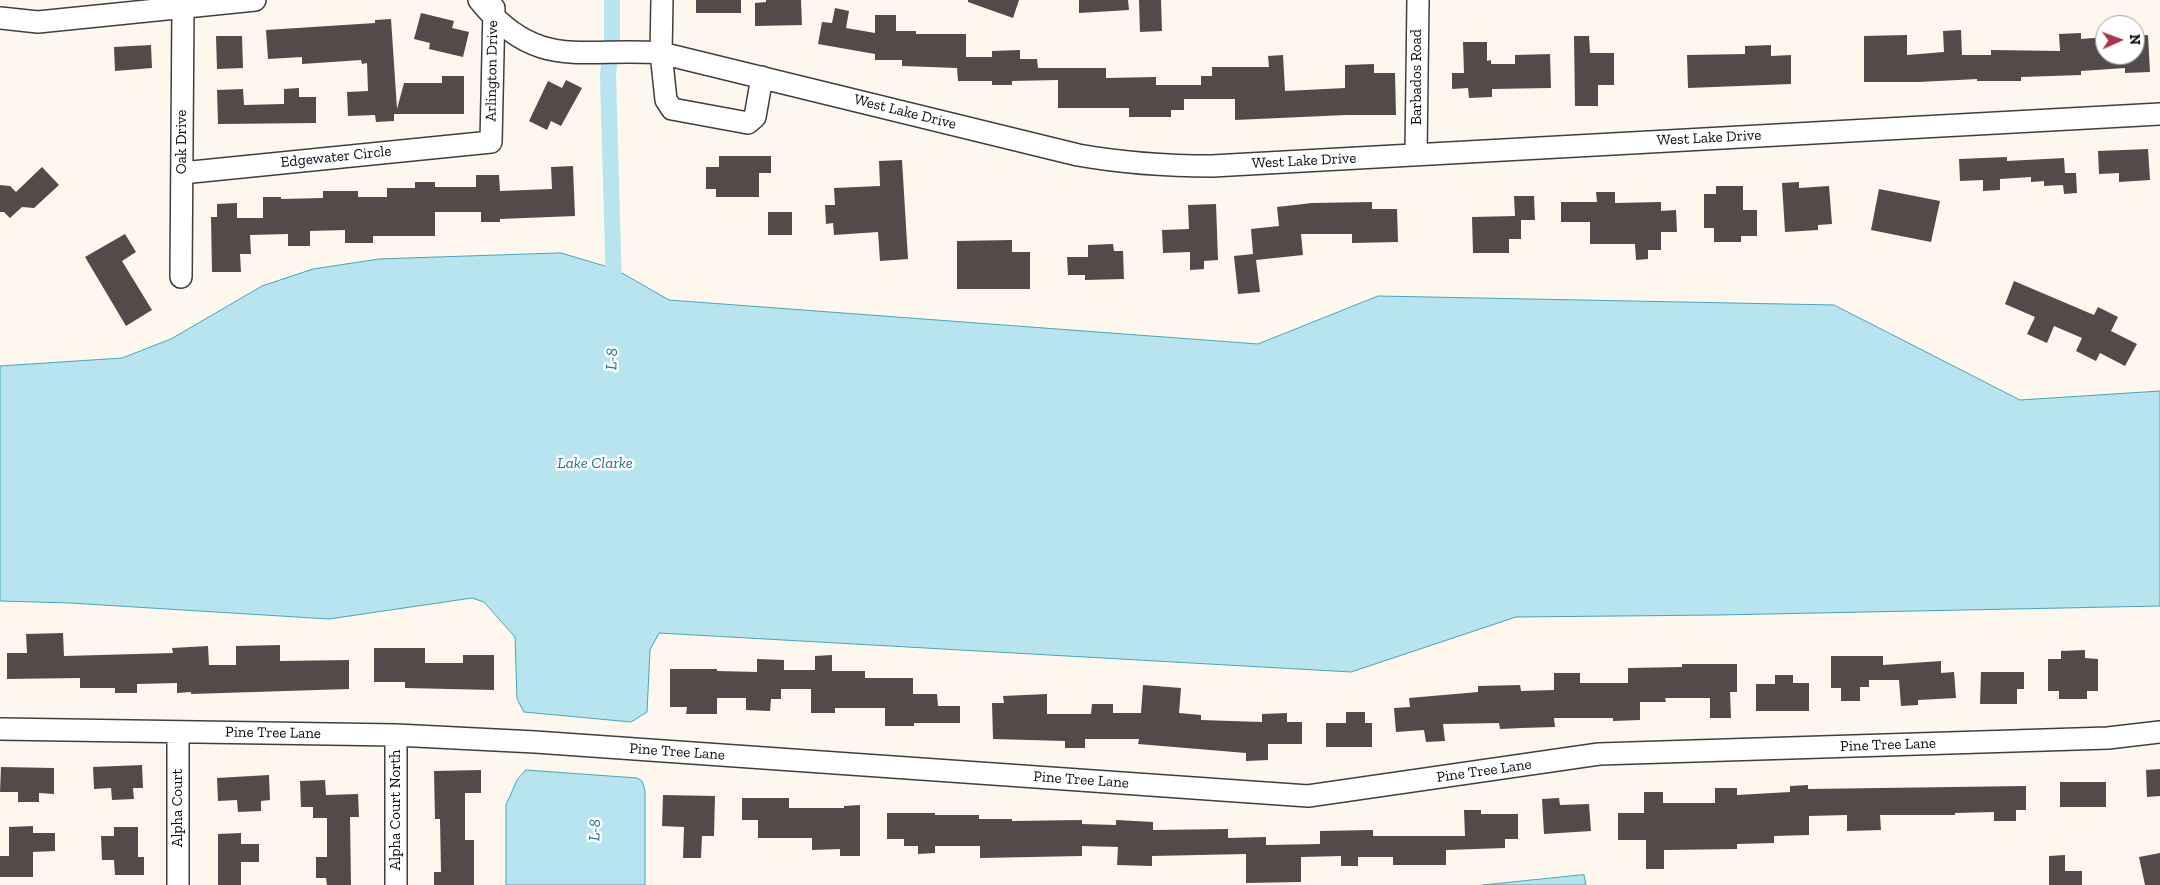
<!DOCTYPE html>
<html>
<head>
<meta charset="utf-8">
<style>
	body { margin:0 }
	#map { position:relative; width:2160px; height:885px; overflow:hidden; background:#fdf7ed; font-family:"Zilla Slab",serif }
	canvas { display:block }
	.north { position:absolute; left:2095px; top:15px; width:50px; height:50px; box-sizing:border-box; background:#fff; border:1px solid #9e9e9e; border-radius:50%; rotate:88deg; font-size:14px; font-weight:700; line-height:20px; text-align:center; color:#0c0c0c }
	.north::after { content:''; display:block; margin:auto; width:18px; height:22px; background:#ab3551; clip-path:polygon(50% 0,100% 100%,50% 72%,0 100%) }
</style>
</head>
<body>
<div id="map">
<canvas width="2160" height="885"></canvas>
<div class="north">N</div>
</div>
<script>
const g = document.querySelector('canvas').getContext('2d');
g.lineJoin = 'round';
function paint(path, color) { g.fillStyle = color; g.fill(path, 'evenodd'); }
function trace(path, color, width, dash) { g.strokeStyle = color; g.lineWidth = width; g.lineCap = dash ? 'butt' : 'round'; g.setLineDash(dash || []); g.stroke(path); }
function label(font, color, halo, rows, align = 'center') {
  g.font = font + ' "Zilla Slab",serif'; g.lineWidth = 5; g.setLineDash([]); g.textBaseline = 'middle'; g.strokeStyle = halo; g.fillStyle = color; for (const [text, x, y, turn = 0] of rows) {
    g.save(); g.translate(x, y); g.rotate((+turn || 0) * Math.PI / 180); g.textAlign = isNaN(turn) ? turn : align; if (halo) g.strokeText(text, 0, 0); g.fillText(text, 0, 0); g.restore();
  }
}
const water = new Path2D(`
	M561,253l54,16 54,31 589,44 120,-48 456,9 186,95 140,-9v215l-442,9 -202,2 -165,55 -692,-39 -9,17 -3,62 -16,10 -107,-10 -7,-13 -2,-62 -31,-35 -12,-4 -143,21 -259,-16 -70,-2v-235l122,-8 49,-19 91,-53 51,-17 66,-10z
	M526,770l111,8 5,3 3,9v95h-139v-80l11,-25z
	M1584,875l2,10h-103z`);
const canal = new Path2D(`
	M612,0v38l-4,37 6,215`);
const building = new Path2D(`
	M696,0h45v13h-45z
	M766,0h35l1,25 -47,1v-23l11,-1z
	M968,0h51l-6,18 -45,-16z
	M1079,0h49l1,10 -50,3z
	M1139,0h22l1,31 -22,1z
	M835,8l14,3 -3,17 29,5v-18h21v16h20v3h50v23h26v-6l28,-1v9h17l1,9h68v10l50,-1v8h45v-9h11v-9h57l-1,-11 15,-1 2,36 60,-3v-23l29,-1v9h21l1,42h-50l-111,5v-21h-51v11h-13v7h-42v-9h-71v-28l-46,1v4h-20v-4h-34l-1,-13 -55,-2v-6h-27v-6l-57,-10 4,-22 10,1z
	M421,13l33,8 -2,7 17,4 -6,25 -34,-8 1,-6 -16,-4z
	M391,19l6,90 7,-26h38v-7h22v38h-70v7l-18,1 -1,-7 -27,1 -1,-24 21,-1 -1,-28 -5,1 -1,-4 -59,4v-7l-34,2 -2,-29 109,-7v-3z
	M1961,30l1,25h29v-5l69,1 -1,-17 22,-1v6l24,-2v18h30v-19l13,-1 2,37 -25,1v-5l-44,3v4l-60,2v4h-44v-2l-58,3h-55v-46l43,-1v20l37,-3 -1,-21z
	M216,36h26l1,32 -26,1z
	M1574,36h15l1,17h24v32h-16v21h-23z
	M1463,42h24v19l4,-1v4h24v-9l35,-1 1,34 -59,1v8l-23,1 -1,-10 -16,1v-16h12z
	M151,45l1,23 -37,3 -1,-24z
	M1771,45v11l20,-1v29l-103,4 -1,-33 58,-1v-8z
	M566,80l16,8 -21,38 -10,-5 -4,9 -18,-9 19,-40 14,7z
	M299,88v9h17v26l-98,1 -1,-34 26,-1 1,16 40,-1v-15z
	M2148,149l2,31 -31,2v-9l-20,1 -1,-23z
	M719,156h52v17h-12v24h-43v-8h-10v-22h13z
	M2007,157v4l57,-3 1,15h11l1,20 -13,1 -1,-9 -19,1v-5l-13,1v-5l-31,2v11l-17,1v-11l-23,1 -1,-22z
	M902,160l6,99 -28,2 -2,-29 -44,3 -1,-12 -7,1 -1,-19h10l-1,-17 46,-2 -1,-25z
	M573,166l2,50 -75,3v3h-19v-10h-46v24h-62v7h-28v-13l-35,1v15h-22v-12l-38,1 1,19h-11l1,18h-29l-1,-55h6v-13l20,-1v15h26v-21h18v2l42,-1v-7h35v6h29v-9h28v-6h20v5h41v-12h23l1,16 52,-2 -1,-22z
	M42,167l17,18 -25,23 -12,-1 -12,11 -6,-6h-4v-27l10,1 6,6z
	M1799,182v6l30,-2 3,38 -14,1v5l-33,2 -3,-49z
	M1716,186h27v24h14v26h-16v6h-27v-14h-10v-34h12z
	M1879,189l61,12 -9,41 -60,-12z
	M1596,192h19v11l46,-1v9l15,-1 1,22h-16v18h-13v9l-12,1 -1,-16h-45v-22h-29v-20h36z
	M1514,196h20l1,24h-14v19h-12v14h-36l-1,-36 43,-1z
	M1372,202v7h25l1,33 -46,1v-9h-51l2,21 -47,5 4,32 -22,2 -4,-38 19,-2 -2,-25 28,-3 -2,-19 35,-4z
	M1216,204l2,56 -14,1v8l-14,1v-18l-27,1 -1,-23 27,-1 -1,-24z
	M768,212h24v23h-24z
	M125,234l11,18 -14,9 30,49 -26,16 -41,-69z
	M1012,240v12h18v37h-73v-48z
	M1113,244l1,7h9l1,28 -39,1v-5h-17l-1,-18h21v-12z
	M2014,281l80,34 4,-8 20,10 -7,14 26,13 -12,22 -25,-13 -4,8 -20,-10 6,-13 -28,-12 -7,17 -20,-9 8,-17 -30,-13z
	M63,633l1,23 109,-3 -1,-5 36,-2 1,19h27v-19l44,-1v16l69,-1v29l-158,5v-2l-14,1v-10l-40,1v9h-22v-5h-35v-10l-73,1v-26h20l-1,-19z
	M374,648h51v15h38v-8h31v35l-89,-2v-6h-31z
	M2085,650v8l13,1v32h-11v8h-28v-8h-11v-32h13v-8z
	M832,655v16h33v7h48v16h24l1,12h22v17h-46v3h-29v-18h-50v5h-24v-24h-30v10h-10l-1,12 -24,-1v-12h-29v16h-31l1,-7h-17v-38h47v2l40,1v-13l27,1v10h31v-14z
	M1831,656h52v9l58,-4v12l13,-1 2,26 -38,2v5l-17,1 -2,-26h-30v7h-9v14h-19v-13h-10z
	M1682,664h55v28h-7l1,26h-21v-20h-45l1,4h-26v18l-27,1v-3h-59l1,9 -34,1 -21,1 -1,-6 -56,1 2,17 -19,1 -2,-12 -28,2 -2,-24 16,-1 -1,-9 69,-6v-6l42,-1 1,6 33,-1v-17h26v10h48v-15l54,-1z
	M1981,672h43v17h-7v15h-37z
	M1775,675h18v8h16v28h-53v-27h19z
	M1143,685l38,3 -2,25 22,2v5l61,2v-8l25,-1v9h15v22h-34v16l-22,1v-8l-108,-9 1,-5h-54v9h-20v-7l-72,-2 -1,-36h12l-1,-7 44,-2v20h44l1,-10h21v9h28z
	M1346,712h19v11h7v24h-46v-24h20z
	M142,765l1,23h-10l1,11 -22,1 -1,-12 -17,1 -1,-22z
	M1,767l53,1v26l-15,-1v9h-21v-10h-18z
	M2160,769v27l-13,1 -1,-27z
	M481,770v23h-16v47h9v45h-40v-13h7l-1,-53h-5l-1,-48z
	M269,775l1,25 -9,1v10l-23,1 -1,-12 -19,1 -1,-23z
	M325,780l1,15 32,-1 1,23h-9l1,68h-24l-1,-7h-10v-21h11v-39h-14v-11h-12l-1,-26z
	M2060,782h46v25h-46z
	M1808,785v4l218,-3v24h-10v11h-22v-9l-39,1v2h-75l1,15 -34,1v-16l-38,1v19l-35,1v7l-37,1v5l-73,1v19h-18v-29h-28v-27h26v-21h19v11h52v-15h22v7l53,-3v-6z
	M663,795l52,1 -1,40h-12l-1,22h-18l1,-31 -22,-1z
	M742,798h47v10h55v-2l16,-1v51h-20v-7l-28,1v-12h-54v-18h-16z
	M1559,798l1,7 29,-1 2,27 -47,3 -2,-35z
	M1464,810h17v4h37v25h-13v9l-59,2v15h-53v-8h-35v9h-17v-10l-40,1v25l-55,1v-29l-94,2v10l-35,-1 1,-18 -36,-1v10l-102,2v-12h-45v7l-17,1v-8h-14v-7h-17v-26h48v2h44v4h33v2l70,-1v4l34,1v-5l37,2v8l75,-1v9l38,-1v8l54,-1v-13l53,-1v6h92z
	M33,826v7h22v18l-22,1v25h-33v-21h9v-29z
	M114,827h24v30h6v18h-29l-1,-15h-12l-1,-24h13z
	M241,833v11h18v18h-18v23h-23v-51z
	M2160,853v32h-15l-6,-28z
	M2065,855v16h17v14h-33v-29z`);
const minor = new Path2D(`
	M479,0c58,72 103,47 182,53l417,102c45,8 89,11 134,11l948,-52
	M662,0l-1,53 5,47 6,9 76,14 7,-6 7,-40
	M0,18l38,4 217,-22
	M1416,154l2,-154
	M182,173l309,-31 3,-134
	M181,277l2,-270
	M0,729l396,6 139,7 773,54 291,-42 509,-16 52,-6
	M178,732v153
	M396,885v-150`);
const streetNames = [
	["Arlington Drive",492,71,-89],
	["Barbados Road",1417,77,-90],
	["West Lake Drive",905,112,14],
	["West Lake Drive",1709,138,-3],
	["Oak Drive",182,142,-90],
	["Edgewater Circle",336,157,-6],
	["West Lake Drive",1304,161,-3],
	["Pine Tree Lane",273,733,1],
	["Pine Tree Lane",1888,745,-2],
	["Pine Tree Lane",677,752,4],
	["Pine Tree Lane",1484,771,-8],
	["Pine Tree Lane",1081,780,4],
	["Alpha Court",178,808,-90],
	["Alpha Court North",396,810,-90]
];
const waterNames = [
	["L-8",612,359,-88],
	["Lake Clarke",595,463],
	["L-8",595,830,-88]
];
paint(water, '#b7e4ee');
trace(water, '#47a4bd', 1);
trace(canal, '#b7e4ee', 16);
paint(building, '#534b4a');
trace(minor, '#3f3f3f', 24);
trace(minor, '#fff', 21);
label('15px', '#0c0c0c', '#fff', streetNames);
label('italic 16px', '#24748e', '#fff', waterNames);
</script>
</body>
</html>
